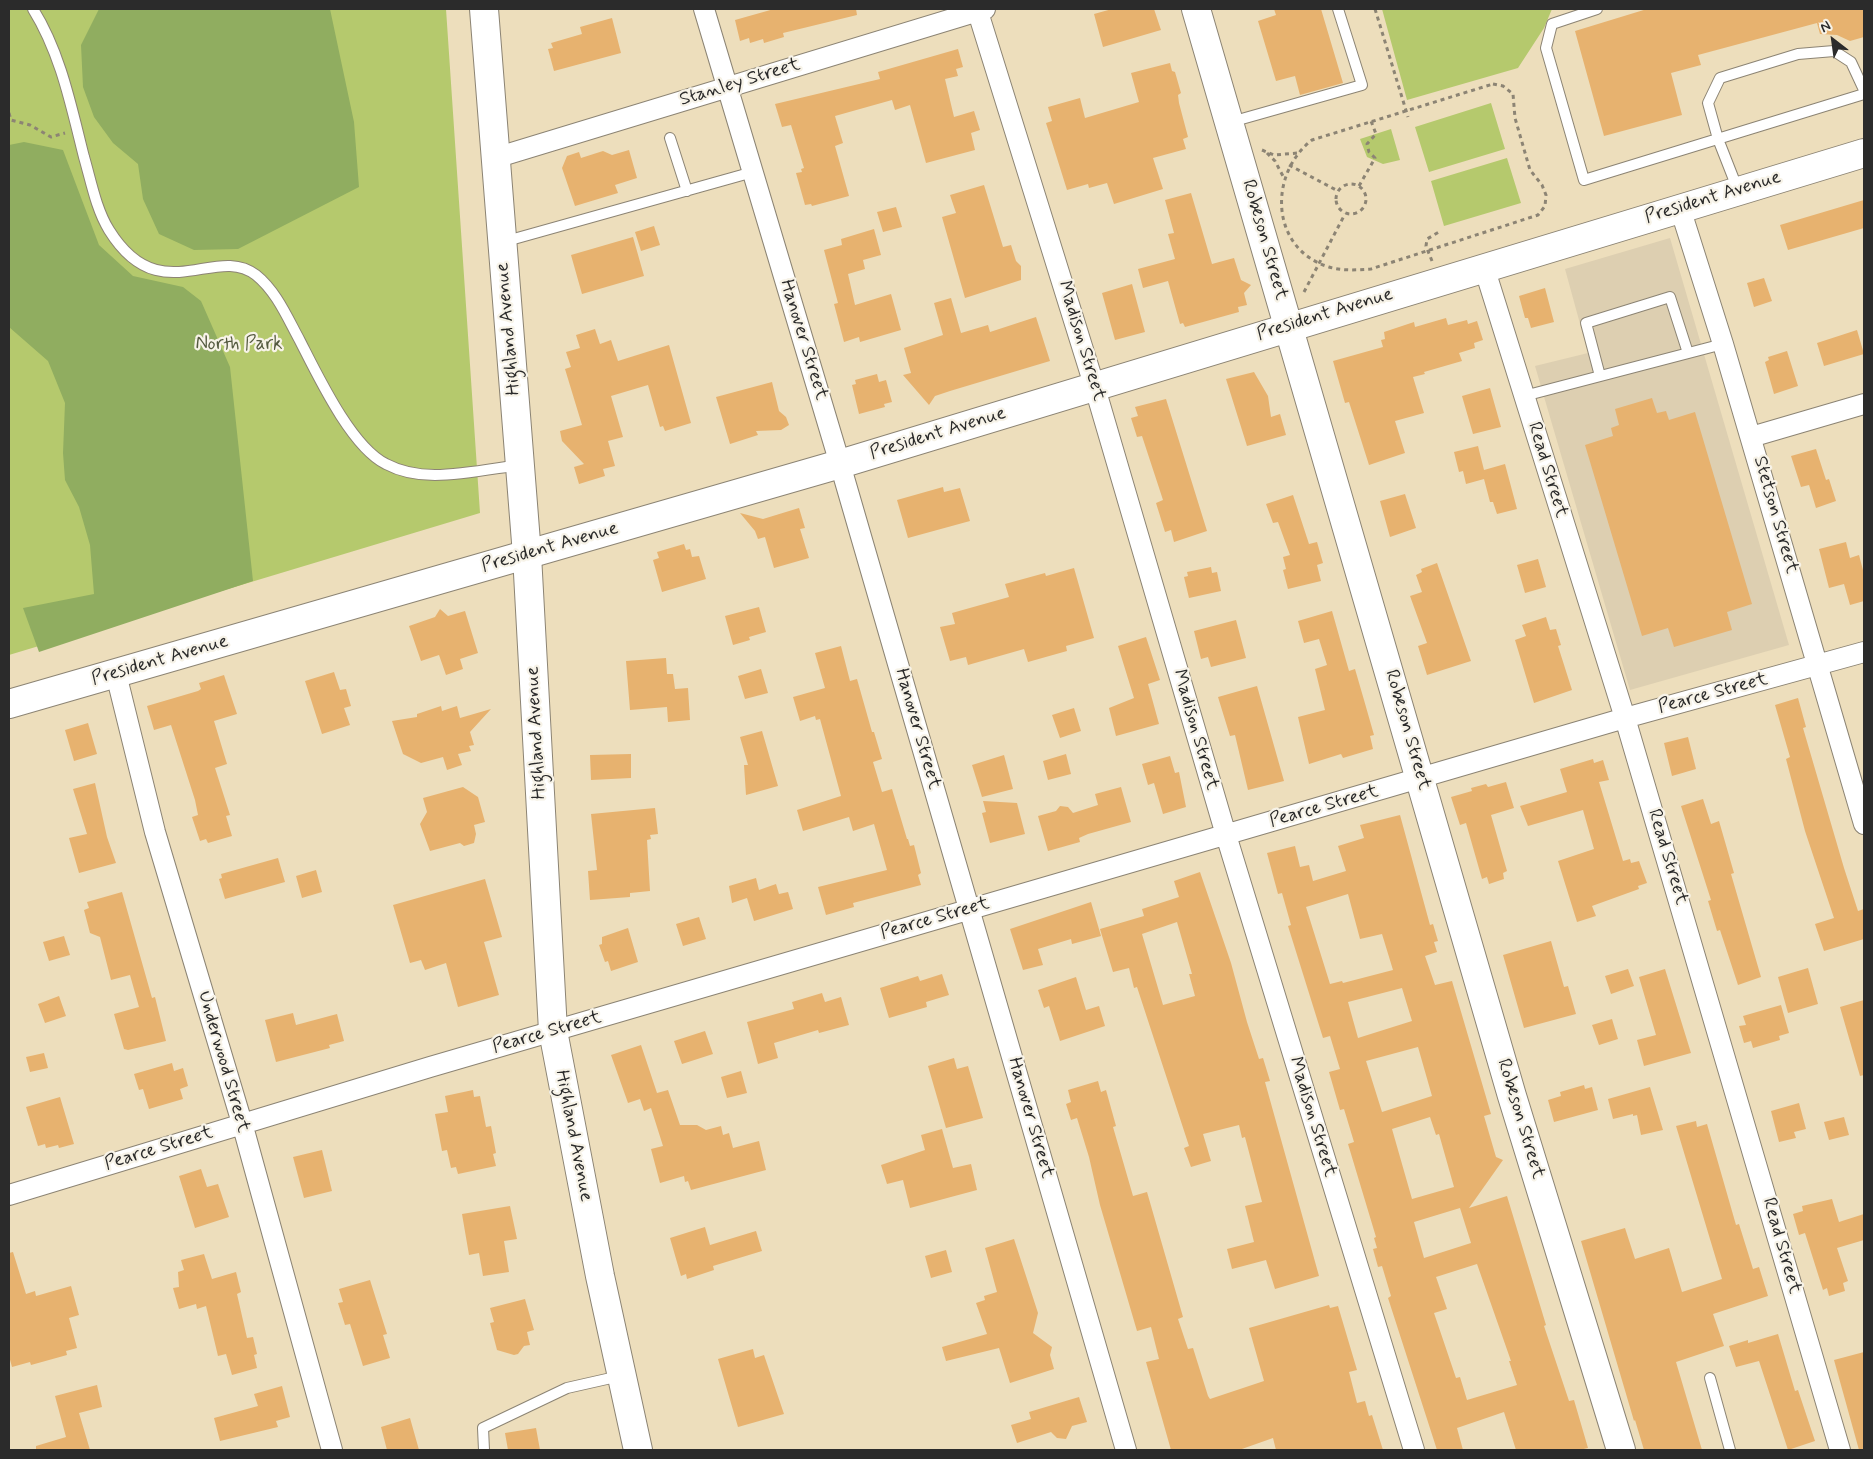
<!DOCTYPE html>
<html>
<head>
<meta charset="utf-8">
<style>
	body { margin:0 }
	#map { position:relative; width:1873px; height:1459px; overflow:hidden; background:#eddebc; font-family:Mynerve,sans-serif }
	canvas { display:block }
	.frame { position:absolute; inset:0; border:10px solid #2b2b2b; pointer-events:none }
	.north { position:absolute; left:1808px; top:15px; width:50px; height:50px; -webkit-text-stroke:4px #f7f3e8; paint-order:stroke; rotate:330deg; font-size:14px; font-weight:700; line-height:20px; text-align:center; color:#2b2b2b }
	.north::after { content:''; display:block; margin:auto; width:18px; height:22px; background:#2b2b2b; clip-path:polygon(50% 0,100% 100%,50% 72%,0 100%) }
</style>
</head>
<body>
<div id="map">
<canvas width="1873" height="1459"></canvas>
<div class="frame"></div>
<div class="north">N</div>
</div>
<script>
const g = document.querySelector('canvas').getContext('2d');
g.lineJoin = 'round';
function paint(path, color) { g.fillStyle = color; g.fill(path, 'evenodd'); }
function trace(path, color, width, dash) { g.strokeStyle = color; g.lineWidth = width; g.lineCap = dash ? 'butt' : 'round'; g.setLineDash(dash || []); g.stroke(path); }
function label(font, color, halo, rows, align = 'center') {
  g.font = font + ' Mynerve,sans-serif'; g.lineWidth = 4.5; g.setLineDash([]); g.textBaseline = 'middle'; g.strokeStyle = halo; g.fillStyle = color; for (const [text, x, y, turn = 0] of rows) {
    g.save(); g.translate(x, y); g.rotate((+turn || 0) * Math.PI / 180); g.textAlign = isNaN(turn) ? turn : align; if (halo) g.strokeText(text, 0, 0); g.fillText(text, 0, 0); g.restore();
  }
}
const built = new Path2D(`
	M1670,238l119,407 -159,45 -95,-324 53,-13 -23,-84z`);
const green = new Path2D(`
	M9,9h437l34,504 -471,142z
	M1382,9h170l-8,19 -26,40 -111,32z
	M1491,103l14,46 -76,23 -14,-45z
	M1391,129l9,31 -17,4 -16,-7 -7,-18z
	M1507,158l14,45 -77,23 -13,-45z`);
const forest = new Path2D(`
	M99,9h231l24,113 5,65 -121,62 -44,1 -35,-16 -16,-35 -5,-35 -25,-21 -19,-26 -11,-30 -2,-42z
	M24,142l39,8 36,95 34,31 50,11 18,14 29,66 23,214 -214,71 -16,-44 71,-14 -4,-49 -11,-38 -14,-27 -2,-27 2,-50 -17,-42 -39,-34v-182z`);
const building = new Path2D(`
	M774,9h82l1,6 -74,18 1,4 -20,6 -1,-4 -13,4 -1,-5 -9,3 -5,-21z
	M1112,9h42l7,21 -58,17 -9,-33z
	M1274,9h47l22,74 -43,12 -5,-19 -19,5 -18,-60 18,-6z
	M1647,9h217v28l-14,4 -13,-6 -17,-1 -3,-11 -119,32 3,10 -30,8 11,42 -78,21 -29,-105z
	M612,18l9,35 -67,18 -6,-22 5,-1 -2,-5 31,-9 -2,-7z
	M958,49l5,18 -7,2 2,7 -13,3 9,38 20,-6 6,19 -9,3 4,17 -49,13 -16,-58 -15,5 -3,-10 -57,16 8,27 -8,3 14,50 -37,10 -1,-2 -6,1 -9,-32 6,-1 -1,-3 3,-1 -13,-43 -9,2 -7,-23 105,-25 -2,-7z
	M1170,63l2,8 3,1 6,21 -3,2 1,8 9,34 -5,2 3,10 -33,9 10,31 -49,15 -7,-21 -18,5 -1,-4 -21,6 -21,-67 6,-2 -4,-14 32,-9 5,20 54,-16 -8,-29z
	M629,150l8,28 -22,7 3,8 -43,13 -13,-38 5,-12 12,-4 2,6 22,-7 9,4z
	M984,185l19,62 8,-2 5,16 5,5v14l-56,18 -23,-81 14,-4 -6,-18z
	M1191,193l21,71 22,-6 7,22 10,5 -7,8 3,12 -9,2 1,5 -54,15 -2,-4 -3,1 -12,-43 -25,7 -5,-19 37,-10 -7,-25 6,-1 -9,-33z
	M1864,200v28l-76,22 -8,-25z
	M896,207l6,20 -19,5 -6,-20z
	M654,226l6,19 -19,6 -6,-19z
	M874,229l7,26 -18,5 2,9 -17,5 7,31 36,-11 10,36 -41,12 -1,-5 -15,5 -10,-38 4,-1 -14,-53 18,-5 -1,-6z
	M633,237l11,39 -62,18 -11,-39z
	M1764,278l8,23 -18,6 -7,-24z
	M1132,284l13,48 -30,8 -13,-47z
	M1545,288l9,34 -23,6 -3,-10h-3l-6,-22z
	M951,298l10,35 27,-8 2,7 46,-15 14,44 -100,30 -15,5 -6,9 -26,-30 8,-2 -7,-25 39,-13 -9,-32z
	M1446,318l2,7 19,-5 1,4 9,-3 6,19 -9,3 1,5 -16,5 3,8 -38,11 1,2 -12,3 11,36 -29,8 10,32 -36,12 -20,-63 -4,1 -12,-42 50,-14 -2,-7 4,-1 -1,-7 30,-10 1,5z
	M595,329l5,15 11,-4 7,21 51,-16 22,78 -26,8 -2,-5 -3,1 -12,-42 -37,11 12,41 -15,4 7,25 -12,3 2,7 -26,8 -5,-17 10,-3 -22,-23 -2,-10 22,-6 -17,-56 6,-2 -5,-15 14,-4 -4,-13z
	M1857,330l7,24 -40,12 -7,-23z
	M1787,351l11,35 -24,8 -9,-32 4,-2 -1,-3z
	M1254,372l14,24 3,21 9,-3 6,21 -39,11 -21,-67z
	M877,374l2,8 7,-2 6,22 -8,2 1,3 -26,7 -7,-29 4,-1 -1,-4z
	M772,382l7,29 7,6 3,8 -8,5 -25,1 2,4 -28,9 -14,-47z
	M1490,388l11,39 -28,7 -11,-38z
	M1652,398l5,15 9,-2 3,9 26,-8 57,192 -25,8 5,18 -58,17 -6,-19 -26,8 -57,-191 28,-9 -2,-8 8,-3 -4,-16z
	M1166,399l41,132 -33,11 -3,-12 -6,2 -9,-29 7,-3 -21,-64 -5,1 -6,-19 7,-2 -3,-9z
	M1478,446l6,24 21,-6 12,45 -20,5 -4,-12h-3l-6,-23 -18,5 -3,-13 -4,1 -5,-20z
	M1816,449l10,31 3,-1 7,22 -20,7 -7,-23 -8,2 -10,-31z
	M943,487l1,5 16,-4 10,33 -62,17 -11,-38z
	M1405,494l11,34 -26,9 -10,-36z
	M1293,495l16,49 8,-2 6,21 -6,2 4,16 -33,8 -5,-19 3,-1 -3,-12 7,-2 -12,-33 -5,1 -7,-19z
	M799,508l6,20 -5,1 9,29 -35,10 -9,-31 -7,2 -3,-8 -15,-18 23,6z
	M1846,542l4,16 9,-3 5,19v27l-14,4 -6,-21 -15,4 -10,-39z
	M684,544l2,6 4,-1 2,8 7,-1 7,23 -44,13 -9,-32 6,-2 -2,-6z
	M1538,559l8,28 -21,6 -8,-28z
	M1437,563l34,98 -44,14 -9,-29 9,-3 -17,-47 12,-4 -6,-17 6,-3 -1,-3z
	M1211,567l1,6 5,-1 4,19 -32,7 -5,-21 4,-1 -1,-4z
	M1074,568l20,70 -28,8 1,5 -39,11 -4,-13 -56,16 -2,-8 -16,4 -10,-34 15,-3 -3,-11 57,-16 -4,-13 40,-11 1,3z
	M759,607l7,25 -17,5 1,3 -17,5 -8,-29z
	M440,609l8,7 17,-5 13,42 -18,6 3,10 -17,6 -7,-20 -18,6 -12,-35 26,-9z
	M1332,611l17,60 6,-2 9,31 10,35 -4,1 3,13 -30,9 -2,-4 -32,10 -11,-47 27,-7 -10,-41 12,-4 -8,-26 -15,4 -6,-22z
	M1546,617l4,13 6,-1 5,16 -3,1 14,44 -38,13 -19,-63 11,-4 -4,-11z
	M1236,620l10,38 -35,9 -3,-10 -7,2 -7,-28z
	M1146,637l14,43 -12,4 11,40 -43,12 -7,-28 25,-10 -16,-52z
	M841,646l9,35 7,-2 15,53h2l8,27 -9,3 9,30 10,-3 15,50h1l2,7 4,-1 7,28 -3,2 3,10 -68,18 1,4 -28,8 -8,-28 69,-17 -13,-46 -21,7 -4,-14 -46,14 -6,-21 44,-14 -21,-77 -4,1 -1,-4 -15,5 -7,-24 32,-9 -10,-35z
	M666,658l1,16h6l2,15 13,-1 2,32 -22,2 -1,-15 -37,3 -4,-49z
	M761,669l7,24 -23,6 -7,-23z
	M334,672l6,18 6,-1 5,17 -7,2 6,17 -28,9 -17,-53z
	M224,675l13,39 -23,7 13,43 -12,4 15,47 -4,1 6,20 -24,7 -2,-4 -6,2 -8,-24 6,-2 -3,-15 -24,-75 -17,5 -7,-24 51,-15 3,-2 -2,-6z
	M1257,686l27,95 -36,9 -13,-55 -5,1 -12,-39z
	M1798,698l8,29 -3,1 41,140 14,43 6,-2v30l-40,12 -9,-27 19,-6 -29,-87 -19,-72 4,-2 -15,-52z
	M441,706l1,5 15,-5 3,12 31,-9 -21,23 4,13 -5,1 2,5 -13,3 4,11 -15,5 -4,-13 -22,6 -18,-9 -11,-33 25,-4v-3z
	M1074,708l7,23 -21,7 -8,-23z
	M88,723l9,31 -23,7 -9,-31z
	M762,731l16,55 -32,9 -2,-30h4l-8,-28z
	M1688,737l8,32 -24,7 -8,-33z
	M631,754v24l-40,2 -1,-25z
	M1066,754l5,20 -23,6 -5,-19z
	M1004,755l9,34 -31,8 -10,-32z
	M1170,756l5,17 4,-1 7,35 -23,7 -9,-31 -6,2 -6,-21z
	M1593,759l1,4 9,-3 6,20 -10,2 24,79 7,-2 1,4 8,-2 8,22 -9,3 1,3 -47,17 4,10 -19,6 -19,-61 36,-12 -11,-39 -55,16 -8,-20 47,-14 -7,-23z
	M1506,782l8,26 -23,7 16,56 -4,2 1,6 -15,5 -2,-7 -5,2 -16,-56 -6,2 -9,-28 21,-6 -1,-3 15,-4 2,3z
	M95,783l12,54 9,26 -37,10 -10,-35 18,-4 -14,-45z
	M463,787l15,10 7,25 -11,3 2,9 -2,9 -10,3 -4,-3 -30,8 -10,-27 7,-12 -4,-14z
	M1121,787l10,35 -43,12 -9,4 1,4 -32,9 -10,-35 18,-5 4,-5 8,1 5,6 25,-8 -3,-11z
	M1703,799l8,25 8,-3 15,52 -3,1 30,103 -23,8 -18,-55 -3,1 -9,-30 3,-1 -30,-94z
	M983,801l34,2 8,31 -35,9 -8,-30 4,-1z
	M655,808l3,26 -8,1 1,4 -4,1 3,51 -20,2v4l-40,3 -2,-29 9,-1 -6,-56z
	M1400,815l30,110 3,-1 5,17 -4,1 3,10 -12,4 10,29 17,-4 39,133 -7,2 12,41 7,3 -34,48 38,-12 39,129 -2,1 25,75 5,-1 14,48 -9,2h-63l-12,-38 -47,16 6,22h-26l-49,-152 3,-2 -9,-30 -4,1 -5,-18 4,-1 -3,-10 2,-1 -28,-93 6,-2 -10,-33 -4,1 -11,-38 11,-3 -10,-33 -7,2 -35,-112 3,-1 -9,-32 -4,1 -11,-41 28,-7 5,21 9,-2 4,16 33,-10 -8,-25 26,-8 -4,-13zM1348,894l12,45 22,-5 11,36 -50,13 -1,-2 -12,3 -24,-77zM1402,988l10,33 -54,17 -10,-36zM1418,1047l14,49 -50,16 -16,-51zM1430,1117l6,18 3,-1 15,53 -42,12 -20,-70zM1460,1208l11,35 -47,15 -10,-36zM1477,1264l34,97h-2l8,24 -50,15 -7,-23 -4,1 -22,-65 13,-4 -11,-32z
	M278,858l7,24 -60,17 -6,-20 3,-1 -1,-4z
	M316,870l6,22 -20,6 -6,-22z
	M1200,872l31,91 16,59 12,37 4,-1 7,23 -5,1 54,194 -44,13 -9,-29 -34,9 -5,-20 27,-7 -9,-36 17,-4 -17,-65 -3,1 -3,-13 -36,9 8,27 -20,6 -7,-19 5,-2 -52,-159 -3,1 -5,-20 -16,4 -13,-43 44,-13 -2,-7 37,-12 -5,-16zM1177,922l15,52h-3l6,22 -32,9 -21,-71z
	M756,878l3,12 17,-6 3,10 9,-2 5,17 -39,12 -7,-23 -15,5 -3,-17z
	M485,879l17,58 -18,5 15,53 -41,12 -12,-44 -21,7 -4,-10 -11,3 -17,-58z
	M122,892l30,106 3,-1 11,44 -38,9 -4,-1 -10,-35 25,-7 -9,-32 -19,5 -11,-43 -10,-4 -6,-23 5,-2 -2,-6z
	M1091,902l10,34 -29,8 -1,-5 -33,10 5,16 -20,5 -13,-41z
	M699,917l7,22 -23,7 -7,-22z
	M628,928l10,34 -27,9 -3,-10 -3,1 -6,-17 3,-1v-7z
	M64,936l6,19 -21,6 -6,-19z
	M1551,941l13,46 4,-1 8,28 -52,14 -21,-73z
	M1808,968l10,36 -30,9 -10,-36z
	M1628,969l6,17 -23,8 -6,-18z
	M1665,969l26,84 -47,13 -7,-26 19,-5 -17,-58z
	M942,974l7,21 -23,7 1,5 -38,11 -9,-30 38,-12 2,5z
	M1076,977l10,33 13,-4 6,20 -45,15 -11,-35 -5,2 -6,-18z
	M822,993l3,9 16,-5 8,28 -30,8 -1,-3 -44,13 4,15 -20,6 -11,-42 47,-13 -2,-7z
	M59,996l7,20 -21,7 -7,-19z
	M1864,1000v75l-4,1 -20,-69z
	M1781,1005l8,28 -10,3 1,4 -27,8 -2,-7 -7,2 -5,-17 7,-1 -3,-9z
	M293,1013l3,12 41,-11 7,27 -15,4 1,3 -54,14 -11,-42z
	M1612,1019l6,20 -19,6 -7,-20z
	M705,1031l8,23 -31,10 -8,-23z
	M641,1045l16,48 11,-3 12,35h17l9,5 15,-4 2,9 6,-2 4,15 26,-7 7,29 -75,20 -3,-9 -3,1 -1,-6 -24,7 -9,-34 12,-3 -12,-38 -7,3 -4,-12 -12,4 -17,-48z
	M44,1053l4,15 -18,4 -4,-15z
	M954,1058l3,11 11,-3 15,52 -37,10 -18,-62z
	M172,1063l2,8 9,-3 5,18 -8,3 3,10 -34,10 -6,-20 -4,1 -5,-16z
	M741,1071l6,22 -20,5 -6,-21z
	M1098,1081l3,11 5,-2 10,36 -3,1 20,69 14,-4 36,125 -5,2 10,30 5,-1 15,48 2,3 54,-18 -15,-53 80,-23 1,3 8,-2 19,64 -8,2 8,31 8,-2 4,15 3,-1 11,35h-107l-3,-12 -34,12h-68l-25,-88 13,-3 -8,-32 -14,4 -37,-126 -11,-48 -12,-39 -6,2 -5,-16 5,-2 -3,-12z
	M1584,1085l1,4 7,-2 6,23 -44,12 -6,-22 13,-4 -1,-4z
	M1650,1087l13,43 -22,5 -4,-20 -4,1v-2l-20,5 -5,-20z
	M473,1090l1,7 6,-1 6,31 5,-1 5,27 -3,1 3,12 -38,8 -2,-7 -5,1 -4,-18 -5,1 -7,-37 13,-2 -3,-16z
	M60,1097l14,47 -15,4 -1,-3 -12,3 -1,-4 -7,2 -12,-39z
	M1799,1103l7,26 -12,3 2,6 -17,4 -8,-31z
	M1844,1117l5,18 -20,5 -5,-18z
	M1696,1121l1,6 10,-3 29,101 3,-1 14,45 6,-2 9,29 -55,18 11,32 -48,16 26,88h-58l-9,-30 -1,1 -53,-180 44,-13 10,31 34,-11 13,44 40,-13 -46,-153z
	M942,1129l11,39 18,-4 6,26 -67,18 -7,-28 -16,4 -6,-19 44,-15 -4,-15z
	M322,1150l10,41 -28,7 -11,-41z
	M201,1169l6,18 11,-3 11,33 -34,11 -16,-52z
	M1832,1199l7,23 25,-8v26l-27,8 11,33 -5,2 2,8 -16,5 -2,-8 -4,2 -18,-57 -6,2 -6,-21 10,-3 -1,-5z
	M510,1206l7,33 -13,2 5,31 -26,4 -4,-23 -10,2 -7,-41z
	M705,1227l5,18 46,-14 6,20 -49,15 1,4 -27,9 -1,-5 -5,2 -11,-38z
	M1014,1239l24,74 -5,20 19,14 -2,8 4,14 -44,14 -11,-35 -53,13 -4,-14 45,-13 -11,-31 9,-3 -1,-4 13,-4 -12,-44z
	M946,1250l6,22 -21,6 -6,-22z
	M13,1252l13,42 9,-3 1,5 35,-10 8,29 -10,3 8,30 -11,3 1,4 -36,10 -1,-3 -18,5 -3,-11v-103z
	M204,1254l8,25 24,-7 5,20 -4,2 10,44 6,-1 4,17 -3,1 3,13 -25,7 -6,-21 -8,2 -12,-50 -9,3 -1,-5 -17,5 -6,-21 6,-1 -1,-15 6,-2 -3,-10z
	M370,1280l17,54 -4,1 7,23 -27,8 -13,-42 -5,1 -7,-22 5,-1 -4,-13z
	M525,1299l9,31 -7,2 3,13 -6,1 -6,8 -4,1 -17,-5 -7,-27 4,-1 -4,-14z
	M1778,1334l17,57 3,-1 17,51 -27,9 -29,-89 -23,6 -7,-21 19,-6v3z
	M753,1349l2,9 9,-3 20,59 -46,13 -20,-68z
	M1864,1352v97l-5,1 -25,-90z
	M97,1385l5,22 -23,6 11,37h-54v-4l30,-9 -11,-41z
	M282,1386l8,31 -14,4 2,6 -58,14 -6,-23 44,-12 -4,-12z
	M1079,1397l8,25 -15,4 -6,13 -9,-1 -6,-6 -34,11 -6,-18 20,-6 -2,-7z
	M410,1418l9,32h-32l-6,-23z
	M536,1428l4,22h-32l-3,-17z`);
const path = new Path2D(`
	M1375,9l33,108
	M1493,84l10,2 10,8 2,24 15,52 12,15 4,10 -1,11 -7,9 -167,54c-14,1 -29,2 -42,-2 -59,-18 -61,-93 -17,-127z
	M9,113l2,7 19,5 21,12 14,-4
	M1262,150l12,5 24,-2
	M1267,153l8,8 9,17
	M1289,165l49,26
	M1336 199a15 15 0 1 1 30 0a15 15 0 1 1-30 0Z
	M1359,186l16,-28 -6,-6 -2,-8 9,-10 -5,-13
	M1432,261l-6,-15 1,-7 12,-7
	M1304,292l41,-78`);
const lane = new Path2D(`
	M33,9c28,45 38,97 51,148 7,24 12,52 25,73 51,82 106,13 147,45 20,16 31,42 43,64 18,35 52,108 87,125 15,8 32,11 49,11 27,0 56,-6 84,-10
	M1597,9l-45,15 -6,24 38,132 280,-86
	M1231,122l131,-37 -24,-76
	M670,138l17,53
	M1738,190l-20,-51 -10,-36 12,-25 78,-24 36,-3 17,11 13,28
	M503,242l250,-70
	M1600,376l-14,-53 84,-26 18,56
	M1524,396l199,-52
	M1710,1378l20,72
	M484,1450l-1,-22 84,-40 53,-12`);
const street = new Path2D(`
	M704,9l136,455 286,986
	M977,9l118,379 131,447 188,615
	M495,158l490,-149
	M1680,208l43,136 141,480
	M1484,267l141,451 215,732
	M1751,437l113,-33
	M116,674l39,158 87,291 90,327
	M9,1195l421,-128 1195,-349 239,-66`);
const secondary = new Path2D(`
	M484,9l43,546 26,476 47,245 38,174
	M1196,9l316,1087 109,354`);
const primary = new Path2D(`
	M9,704l831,-240 1024,-311`);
const streetNames = [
	["Stanley Street",740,83,-17],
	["President Avenue",1713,198,-17],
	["Robeson Street",1264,240,74],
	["President Avenue",1325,315,-17],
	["Highland Avenue",509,329,-95],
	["Hanover Street",803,340,73],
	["Madison Street",1081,341,73],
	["President Avenue",938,434,-17],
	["Read Street",1547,470,73],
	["Stetson Street",1775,515,74],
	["President Avenue",550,548,-16],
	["President Avenue",160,661,-16],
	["Pearce Street",1713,694,-15],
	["Hanover Street",917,729,74],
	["Madison Street",1195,730,74],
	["Robeson Street",1407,730,74],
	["Highland Avenue",537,733,-93],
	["Pearce Street",1324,807,-16],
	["Read Street",1667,857,73],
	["Pearce Street",935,919,-16],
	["Pearce Street",547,1033,-16],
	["Underwood Street",223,1062,74],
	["Madison Street",1312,1117,73],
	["Hanover Street",1030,1118,74],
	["Robeson Street",1520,1119,73],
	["Highland Avenue",573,1136,79],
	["Pearce Street",159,1149,-17],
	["Read Street",1781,1246,74]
];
const parkNames = [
	["North Park",239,345]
];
paint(built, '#ddcfb1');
paint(green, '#b5c96d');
paint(forest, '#90ad60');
paint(building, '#e7b26f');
trace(lane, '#8c8474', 12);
trace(street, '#8c8474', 22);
trace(secondary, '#8c8474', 30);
trace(primary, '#8c8474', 30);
trace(path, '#8c8474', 3, [4, 4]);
trace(lane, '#fff', 10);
trace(street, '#fff', 20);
trace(secondary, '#fff', 28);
trace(primary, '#fff', 28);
label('19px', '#2b2b2b', '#f7f3e8', streetNames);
label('19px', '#545a3f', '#f7f3e8', parkNames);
</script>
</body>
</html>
